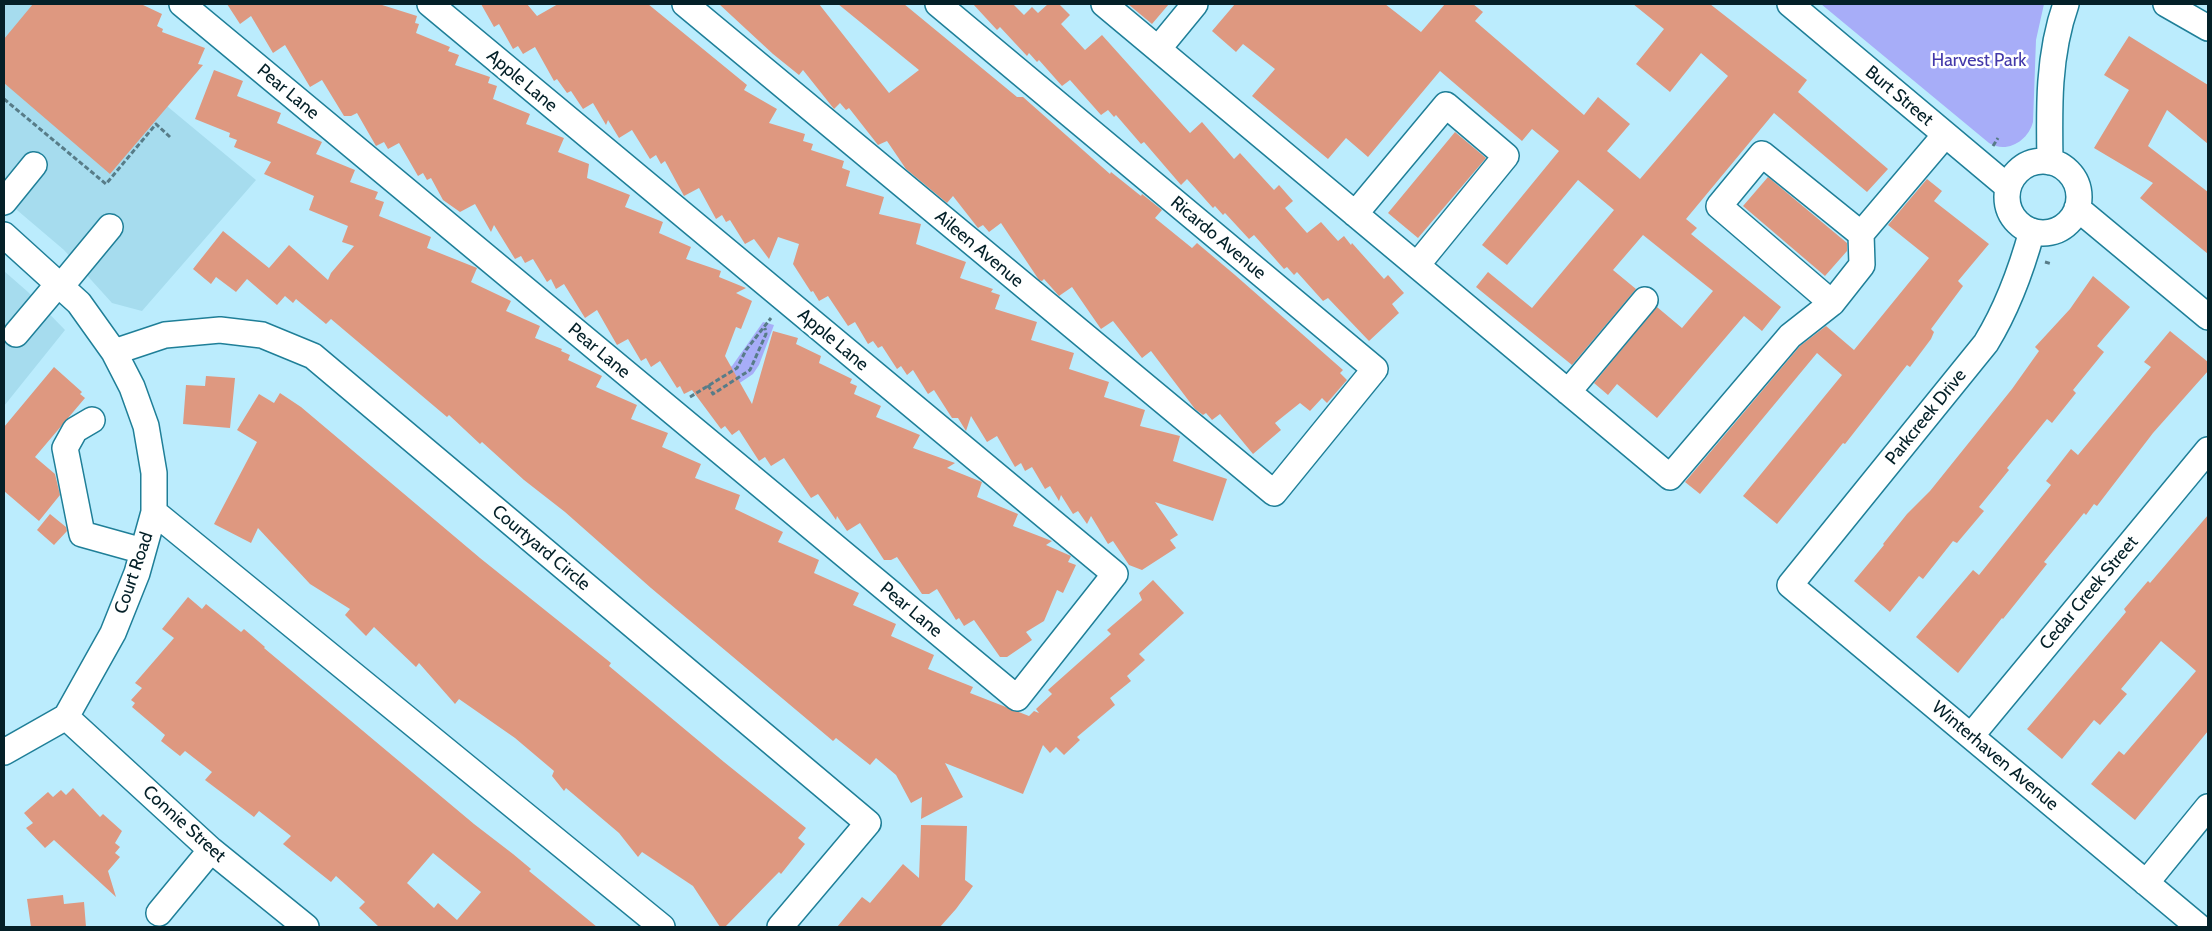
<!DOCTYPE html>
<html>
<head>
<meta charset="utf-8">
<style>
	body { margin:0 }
	#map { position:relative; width:2212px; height:931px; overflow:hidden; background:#bbecfd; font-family:Cabin,sans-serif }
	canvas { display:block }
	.frame { position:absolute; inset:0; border:5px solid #042028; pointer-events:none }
</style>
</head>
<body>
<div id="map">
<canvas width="2212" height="931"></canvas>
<div class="frame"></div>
</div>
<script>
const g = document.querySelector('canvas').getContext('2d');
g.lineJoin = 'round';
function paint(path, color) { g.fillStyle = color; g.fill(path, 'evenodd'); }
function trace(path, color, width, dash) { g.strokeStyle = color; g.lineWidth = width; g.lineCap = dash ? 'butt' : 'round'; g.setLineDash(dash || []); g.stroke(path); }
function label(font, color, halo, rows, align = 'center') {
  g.font = font + ' Cabin,sans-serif'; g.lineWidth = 5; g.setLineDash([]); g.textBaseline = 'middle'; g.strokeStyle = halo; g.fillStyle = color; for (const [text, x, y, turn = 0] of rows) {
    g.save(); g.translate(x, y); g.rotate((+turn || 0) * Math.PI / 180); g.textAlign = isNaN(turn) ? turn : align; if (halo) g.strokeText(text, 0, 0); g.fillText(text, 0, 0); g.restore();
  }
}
const built = new Path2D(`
	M6,4h38l212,176 -114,131 -30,-8 -48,-53 -60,-51v-193z
	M4,271l24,21 37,38 -61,76z`);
const green = new Path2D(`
	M1821,4h223l-8,36 -3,82c-5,19 -26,32 -44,21z
	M763,322l11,3 -15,40 -6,9 -40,27 -10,-16 29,-19z`);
const building = new Path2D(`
	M33,4h108l21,10 -5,12 6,3 -1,3 43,16 -7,16 5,1 -93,109 -106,-91v-44z
	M227,4h152l38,12 -2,7 4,1 -3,9 34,14 -2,4 11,4 -4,10 35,12 -2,6 9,3 -4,13 37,15 -4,10 38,14 -6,14 31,12 -2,14 43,17 -5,12 38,15 -4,11 32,14 -5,12 35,12 -2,6 27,11 -10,5 16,8 -11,28 -5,-2 -11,29 27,48 21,-73 25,7 -2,6 25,12 -2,7 33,16 -2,4 7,3 -3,8 27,12 -5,11 44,18 -7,13 42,15 -8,5 35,14 -5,15 41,17 -5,12 39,15 -6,4 25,11 -3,6 8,3 -13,28 -6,-3 -13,31 -18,11 6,8 -25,17h-7l-26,-37 -10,6 -5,-8 -3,2 -19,-31 -8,5h-7l-25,-37 -6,3h-7l-24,-37 -13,8 -10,-15 -1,4 -18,-26 -7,4 -27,-40 -13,8 -6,-9 -6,4 -20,-31 -7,5 -7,-9 -4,3 -29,-39 -8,4 -4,-8 -3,2 -17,-27 -9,6 -5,-9 -5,3 -13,-22 -11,6 -20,-35 -12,8 -21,-34 -8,5 -5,-10 -4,3 -14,-23 -8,4 -4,-7 -6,3 -21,-34 -3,7 -16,-28 -15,8 -17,-12 -12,-22 -4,2 -4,-7 -5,3 -19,-33 -11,6 -4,-7 -8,4 -19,-33 -6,3h-7l-22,-36 -12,7 -25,-42 -12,8 -22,-37 -11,8z
	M481,4h46l10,12 21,-12h90l99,81 -3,5 33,19 -8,14 36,11 -2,7 10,3 -2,6 33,11 -2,7 8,3 -4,15 38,11 -5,17 42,10 -5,20 50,18 -6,16 33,11 -2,3 9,3 -5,14 42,13 -6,18 43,13 -5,16 40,13 -5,15 41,13 -5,16 40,10 -7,25 54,18 -14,42 -58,-19 23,33 -8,5 6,8 -34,22 -13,-5 -16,-24 -5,3 -17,-28 -4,8 -9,-13 -5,3 -12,-19 -2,6 -9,-15 -5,3 -13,-22 -7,4 -4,-8 -6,4 -18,-31 -10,6 -16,-26 -5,15 -8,-13h-6l-18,-28 -6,4 -15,-24 -6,5 -6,-9 -4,3 -15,-23 -4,2 -5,-7 -5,3 -13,-22 -7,4 -20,-30 -9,5 -6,-10 -2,1 -18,-28 6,-20 -21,-7 -9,22 -15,-20 -9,5 -15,-24 -4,2 -4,-7 -6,4 -17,-31 -15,8 -19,-35 -4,3 -5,-9 -6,4 -18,-29 -13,8 -11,-18 -2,5 -13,-22 -10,6 -12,-18 -4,2 -10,-14 -3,2 -19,-34 -12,7 -5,-8 -5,3 -14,-25 -5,3z
	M719,4h100l70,89 30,-23 -81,-66h66l113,93h6l87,77 1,-2 30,24 1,-2 20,16 -7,8 37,30 5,-5 38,32 108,95 -3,3 7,7 -20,23 -5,-5 -12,13 -10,-8 -25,20 6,7 -28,24 -33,-40 -8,6 -6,-7 -3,2 -8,-6 -44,-58 -9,7 -29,-37 -12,8 -29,-42 -13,9 -15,-17 -2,2 -3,-1 -38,-57 -12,9 -6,-7 -5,3 -25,-32 -6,7 -41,-34 -19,-28 -9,4 -29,-37 -3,2 -6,-7 -6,6 -31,-39 -4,5 -26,-21z
	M973,4h40l11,11 8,-8 6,6 10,-9h11l11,11 -9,9 24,26 17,-15 88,98 12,-11 32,37 6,-6 34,37 5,-5 14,16 -8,7 22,25 14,-11 17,19 6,-5 7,9 1,-2 32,36 4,-4 16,18 -12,11 7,9 -30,28 -41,-43 -5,3 -26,-29 -3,3 -7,-8 -3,2 -30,-34 -5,4 -24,-26 -2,2 -8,-9 -2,2 -26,-29 -6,6 -37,-43 -3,2 -25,-29 -2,2 -6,-7 -7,5 -31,-35 -8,6 -23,-26 -2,2 -8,-9 -2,3 -27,-29 -3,3z
	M1128,4h41l-17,20z
	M1235,4h150l36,28 24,-28h28l10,8 -8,9 109,94 14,-18 32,27 -23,27 33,28 88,-103 -27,-23 -31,39 -34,-28 28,-35 -31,-25h77l97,76 -9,12 90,77 -21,23 -93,-79 -88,106 11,9 -6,6 90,73 -19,24 -18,-15 -87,102 -40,-34 -9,11 -14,-12 63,-76 25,21 31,-37 -70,-56 -30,35 23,19 -64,76 -96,-78 12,-15 44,36 82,-98 -36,-30 -71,85 -25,-20 77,-94 -27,-22 -10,12 -82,-70 -72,86 -22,-19 -18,21 -76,-63 23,-27 -32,-25 -7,8 -24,-21z
	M2129,36l79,49v59l-41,-34 -19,36 60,46v62l-68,-56 13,-15 -59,-35 35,-58 -25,-15z
	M214,70l29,11 -6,15 44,17 -4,10 45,19 -6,12 39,16 -5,12 28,10 -3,7 9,3 -5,14 52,21 -4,11 50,20 -6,14 40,19 -5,10 34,15 -5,12 27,11 -1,2 9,4 -2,5 34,16 -6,11 41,18 -6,14 37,14 -6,14 39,17 -6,14 45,17 -5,14 48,23 -5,10 41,18 -5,13 45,20 -6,12 43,19 -5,12 43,19 -6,14 45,18 -3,6 59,23 5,-5 5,2 -3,-4 16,-15 -4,-4 63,-56 -4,-4 35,-30 -3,-7 14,-13 31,33 -45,41 6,6 -18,16 4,5 -21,17 5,7 -38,32 3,3 -16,15 -8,-8 -6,6 -7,-8 -20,49 -78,-31 18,34 -42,22 1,-22 -11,6 -15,-28 -20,-17 -6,7 -34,-27 -3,3 -182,-153 -86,-76 -41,-32 -42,-38 -2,2 -31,-29 -2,2 -116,-98 -5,5 -30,-25 -3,4 -8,-7 -8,9 -30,-26 -11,13 -20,-15 -5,7 -18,-15 30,-38 46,37 20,-23 39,35 3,-7 23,-27 -12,-4 6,-16 -39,-16 5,-14 -50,-22 7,-12 -37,-15 3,-7 -8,-3 1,-4 -35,-14z
	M1455,132l31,26 -68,80 -30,-25z
	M1768,177l79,66v8l-22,25 -82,-70z
	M1927,179l15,12 -8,10 55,43 -31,37 5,5 -32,43 3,3 -3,7 -21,28 -3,-2 -62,79 -2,-1 -66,81 -34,-28 99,-121 -25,-22 -117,141 -15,-12 115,-136 26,-20 28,24 75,-92 -41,-33z
	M2093,276l37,31 -33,39 7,6 -31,38 3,3 -24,30 -5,-4 -40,49 2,2 -30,37 5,4 -27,32 -4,-2 -30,38 -4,-3 -29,36 -36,-31 30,-36 -1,-1 24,-30 23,-23 82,-102 27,-38 -4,-4 35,-38z
	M2170,331l38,31v9l-55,62 -56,73 -3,-2 -8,11 -2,-2 -40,49 3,2 -44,55 -1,-1 -44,55 -42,-36 57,-67 6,5 72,-90 -5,-4 25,-32 7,6 73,-88 -7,-5z
	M54,367l28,25 -2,2 5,4 -50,59 20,17 5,21 -21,26 -35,-30v-64z
	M206,376l29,2 -5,50 -47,-4 3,-39 19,1z
	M280,393l21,14 179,151 131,105 -2,3 115,96 82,66 -8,10 7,6 -24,30 -2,-2 -54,55h-5l-27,-41 -51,-34 -4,5 -19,-24 -53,-45 -2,3 -12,-15 2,-5 -39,-33 -56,-39 -4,5 -36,-41 -3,4 -42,-40 -8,9 -21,-21 5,-6 -40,-25 -52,-56 -7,15 -37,-19 43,-82 -20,-12 22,-36 15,9z
	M50,514l16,13 1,4 -13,14 -17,-15z
	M2208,515v216l-73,89 -44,-36 28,-33 5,4 72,-84 -9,-8 -26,-22 -40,48 6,5 -27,31 -6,-5 -32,39 -35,-30 99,-117 -2,-3 24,-28 2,2z
	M188,597l14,12 4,-5 35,28 3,-3 21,18 -1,1 210,176 39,30 18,15 -2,2 68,56h-218l-20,-19 6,-6 -29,-26 -5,6 -48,-38 8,-8 -32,-25 -5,6 -49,-37 7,-8 -27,-21 -5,5 -19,-15 4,-6 -33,-28 3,-4 -4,-3 11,-12 -7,-5 39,-45 -12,-9zM433,853l48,39 -24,28 -19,-17 -4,5 -27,-25z
	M73,788l27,29 3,-3 19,17 -7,12 5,4 -5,6 5,4 -12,14 8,26 -62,-57 -9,8 -19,-20 7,-5 -9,-10 24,-21 5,5 8,-7 5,5z
	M921,825l46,1 -2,54 8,6 -17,23 -16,18h-103l25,-30 8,6 33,-39 16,14z
	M63,895l1,9 20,-2 2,25h-55l-4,-28z`);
const path = new Path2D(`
	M4,99l102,85 50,-60 14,13
	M1993,146l5,-8
	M2045,262l7,2
	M708,385l5,9 37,-24 16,-36 -1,-6
	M690,397l47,-29 9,-18 25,-32`);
const minor = new Path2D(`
	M182,4l835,694 98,-124 -685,-570
	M685,4l589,489 101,-124 -437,-365
	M1104,4l566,473 120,-141 42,-33
	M1790,4l218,183
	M2166,4l42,24
	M1158,49l37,-45
	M2007 197a36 36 0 1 1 72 0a36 36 0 1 1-72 0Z
	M2050,162c-1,-54 -2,-107 16,-158
	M4,202l30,-37
	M2077,208l131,109
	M1355,214l91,-109 60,51 -89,109
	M2032,231c-11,40 -24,76 -46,112l-196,242 409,342
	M1861,234l-99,-80 -43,52 113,97 30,-38 -1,-31 84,-99
	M4,235l75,68 35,49 18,35 14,39 8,47v39l-17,61 -24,60 -47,84 -62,35
	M62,285l48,-58
	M16,334l43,-51
	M114,352l51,-17 55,-5 42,5 51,21 555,467 -88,104
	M1568,392l77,-92
	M92,420l-17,10 -10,18 17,86 61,17
	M154,512l508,415
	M66,717l145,133 95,77
	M1971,736l237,-286
	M2146,883l62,-76
	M159,913l52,-63`);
const parkNames = [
	["Harvest Park",1979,61]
];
const streetNames = [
	["Apple Lane",522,81,40],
	["Pear Lane",288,92,40],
	["Burt Street",1899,96,40],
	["Ricardo Avenue",1218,238,40],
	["Aileen Avenue",979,249,40],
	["Apple Lane",833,340,40],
	["Pear Lane",599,351,40],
	["Parkcreek Drive",1926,417,-51],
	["Courtyard Circle",541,548,40],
	["Court Road",134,573,-71],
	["Cedar Creek Street",2089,593,-50],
	["Pear Lane",911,610,40],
	["Winterhaven Avenue",1995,756,40],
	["Connie Street",184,824,42]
];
paint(built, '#a6dcee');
paint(green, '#a7adf8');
paint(building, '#de9880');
trace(minor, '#1f7f98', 28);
trace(path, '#577c88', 3, [5, 2.5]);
trace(minor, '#fff', 25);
label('18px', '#4339aa', '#fff', parkNames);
label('18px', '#042028', '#fff', streetNames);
</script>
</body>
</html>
